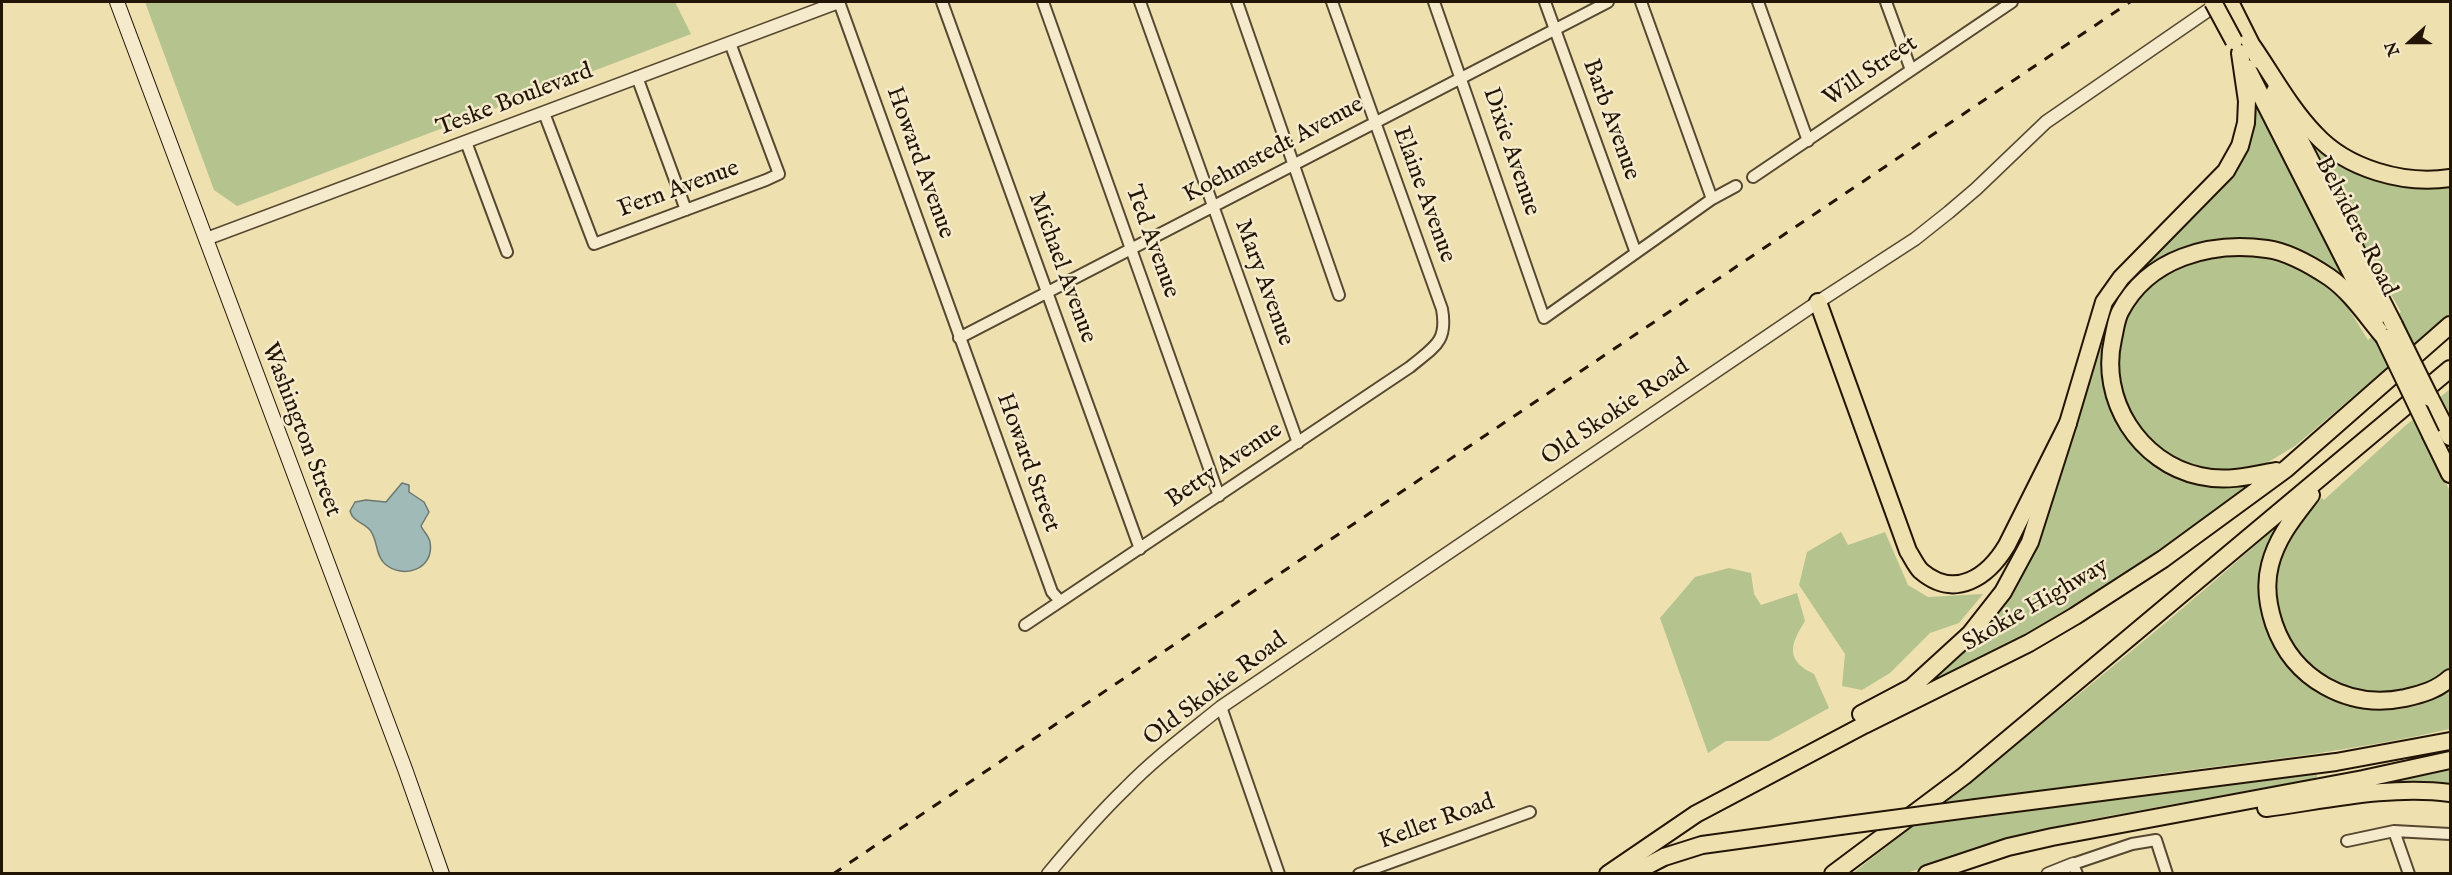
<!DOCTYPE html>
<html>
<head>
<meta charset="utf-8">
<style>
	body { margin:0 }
	#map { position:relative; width:2452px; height:875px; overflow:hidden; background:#efe0b0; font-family:"IM FELL English",serif }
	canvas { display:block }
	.frame { position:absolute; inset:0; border:3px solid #231506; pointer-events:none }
	.north { position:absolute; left:2380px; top:12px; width:60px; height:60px; -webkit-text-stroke:4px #f5ebcc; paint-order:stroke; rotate:249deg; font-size:16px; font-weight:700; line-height:24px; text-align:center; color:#231506 }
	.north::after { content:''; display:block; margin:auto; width:21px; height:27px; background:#231506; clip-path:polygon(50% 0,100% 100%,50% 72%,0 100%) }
</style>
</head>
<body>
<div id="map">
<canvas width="2452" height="875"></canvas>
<div class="frame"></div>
<div class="north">N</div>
</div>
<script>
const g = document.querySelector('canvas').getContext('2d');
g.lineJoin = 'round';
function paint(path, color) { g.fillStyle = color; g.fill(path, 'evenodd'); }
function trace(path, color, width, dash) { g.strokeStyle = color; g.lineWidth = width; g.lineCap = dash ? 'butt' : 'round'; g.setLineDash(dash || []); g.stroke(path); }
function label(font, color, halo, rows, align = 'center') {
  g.font = font + ' "IM FELL English",serif'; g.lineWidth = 5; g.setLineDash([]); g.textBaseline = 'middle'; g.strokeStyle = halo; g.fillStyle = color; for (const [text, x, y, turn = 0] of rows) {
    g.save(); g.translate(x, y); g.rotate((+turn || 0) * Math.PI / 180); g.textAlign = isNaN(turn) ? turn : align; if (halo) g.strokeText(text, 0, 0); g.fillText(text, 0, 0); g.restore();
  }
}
const green = new Path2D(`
	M145,2h530l16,32 -454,172 -23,-16z
	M2254,109h3l31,51 72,141 -93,-54 -113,22 -49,77 37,107 107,31 -35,31 -163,108 -146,74c49,-34 82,-67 113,-118l90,-269 15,-24 90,-91z
	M2303,135c55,39 77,57 147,51v128l-155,132 -35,21 -41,7 -42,-10 -47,-41 -16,-58 11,-48 13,-20 24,-22 36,-15 20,-5 39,1 34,10 31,17 23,20 23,37 33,-28 -65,-114z
	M2450,389v40l-22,20 22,42v182l-39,21 -69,-2 -45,-33 -24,-54 3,-44 27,-45 19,-18 2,2 81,-74z
	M2303,502l-41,75 34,95 14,14 25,14 17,5 19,2v3c30,2 55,-4 79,-21v40c-86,20 -174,30 -262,41 -67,8 -133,20 -200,29l-20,17 54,-5 2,-3 293,-34v3l-4,2 -227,41 -180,53 -54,1c153,-121 308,-240 451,-372z
	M1841,532l7,13 37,-13 23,53 20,12 55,-3 -24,29 -29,10 -40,40 -28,17 -20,-4 3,-32 -46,-69 8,-33z
	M1729,568l22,5 3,21 7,11 36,-12 8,28c-15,24 -20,39 9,53l15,34 -60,33h-43l-18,12 -48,-135 35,-41z
	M2450,770v19l-95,1z`);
const water = new Path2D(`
	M402,483l7,2v7l15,10 5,10 -8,14c2,5 8,10 9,16 5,27 -27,38 -45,22 -10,-9 -7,-24 -15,-34 -7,-8 -17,-8 -20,-19l5,-9 11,-2 20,2z`);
const minor = new Path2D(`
	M839,2l213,590 8,9
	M942,2l198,547
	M1043,2l176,494
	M1140,2l158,441
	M1237,2l102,293
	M1434,2l110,316 168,-119 24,-13
	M1545,2l91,251
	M1641,2l71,197
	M1758,2l50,139
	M1886,2l25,68
	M637,77l49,133
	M544,113l50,131 172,-64 13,-6 -49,-131
	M466,142l41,110
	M1753,177l259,-175
	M959,338l649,-336
	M1025,625l385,-258c24,-20 38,-25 32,-58l-110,-307
	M1221,707l58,167
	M2394,831l15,43
	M2347,841l47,-10 56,3
	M1359,874l171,-62
	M2077,874l-4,-10 59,-20 24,-4 11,34`);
const tertiary = new Path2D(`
	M206,239l633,-237
	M1048,874c25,-30 50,-59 78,-86 29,-30 63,-55 95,-81l597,-405 97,-63 34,-27 27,-23 70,-67 174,-120
	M2048,874l25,-10`);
const secondary = new Path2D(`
	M117,2l288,767 37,105`);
const primary = new Path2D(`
	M2230,2l29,58
	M2247,68l128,252
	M2275,91l119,234
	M1818,302l90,249c4,6 8,15 13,20 34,29 67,6 86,-26l61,-122 36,-121 17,-24 105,-107 14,-25 6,-23 1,-22 -7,-48
	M2430,398l20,39
	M2431,435l19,39
	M1976,808l360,-46 114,-21
	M2266,808c60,-8 124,-23 184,-15
	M1631,874l33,-17 38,-12 138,-19
	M1927,874l81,-27 44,-10 311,-58 87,-19`);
const trunk = new Path2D(`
	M2253,47c20,29 37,61 62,87 32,35 89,51 135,44
	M2276,471c-25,5 -50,11 -76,5 -61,-13 -101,-77 -87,-137 2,-9 3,-19 7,-27 28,-54 90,-71 147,-63 22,3 44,16 62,28 22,15 38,40 55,60
	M2311,495c-17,22 -34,42 -41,70 -5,19 -2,41 4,59 19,55 74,86 131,74 17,-4 32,-8 45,-20
	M1861,714l51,-27 58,-53 33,-42 27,-50 38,-119
	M1608,874l88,-60 168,-89 165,-82 46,-27 88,-57 123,-90 164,-144
	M1833,874l131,-98 486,-407`);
const rail = new Path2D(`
	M833,874l1297,-872`);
const primaryBridge = new Path2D(`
	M2213,2l21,39
	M2394,325l36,73
	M2384,337l47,98
	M1840,826l136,-18`);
const streetNames = [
	["Will Street",1871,72,-34],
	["Teske Boulevard",515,101,-21],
	["Barb Avenue",1610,120,70],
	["Koehmstedt Avenue",1274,151,-28],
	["Dixie Avenue",1510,152,71],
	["Howard Avenue",919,163,70],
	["Fern Avenue",679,190,-20],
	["Elaine Avenue",1423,195,70],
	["Belvidere Road",2355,227,63],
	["Ted Avenue",1151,242,70],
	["Michael Avenue",1061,268,70],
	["Mary Avenue",1263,283,70],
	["Old Skokie Road",1616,413,-34],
	["Washington Street",300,430,69],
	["Howard Street",1027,463,70],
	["Betty Avenue",1225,466,-34],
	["Skokie Highway",2036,606,-30],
	["Old Skokie Road",1216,690,-37],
	["Keller Road",1437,823,-20]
];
paint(green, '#b5c38e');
paint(water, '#9fbab7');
trace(water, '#6d7870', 1.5);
trace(minor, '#564830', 14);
trace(tertiary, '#564830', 15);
trace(secondary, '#231506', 16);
trace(primary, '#231506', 20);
trace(trunk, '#231506', 20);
trace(minor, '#f5ebcc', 10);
trace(tertiary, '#f5ebcc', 12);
trace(secondary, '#f5ebcc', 14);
trace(primary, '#efe0b0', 16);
trace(trunk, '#efe0b0', 16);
trace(rail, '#231506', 3, [10, 10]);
trace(primaryBridge, '#231506', 20, []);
trace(primaryBridge, '#efe0b0', 16);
label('24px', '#231506', '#f5ebcc', streetNames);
</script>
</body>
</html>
